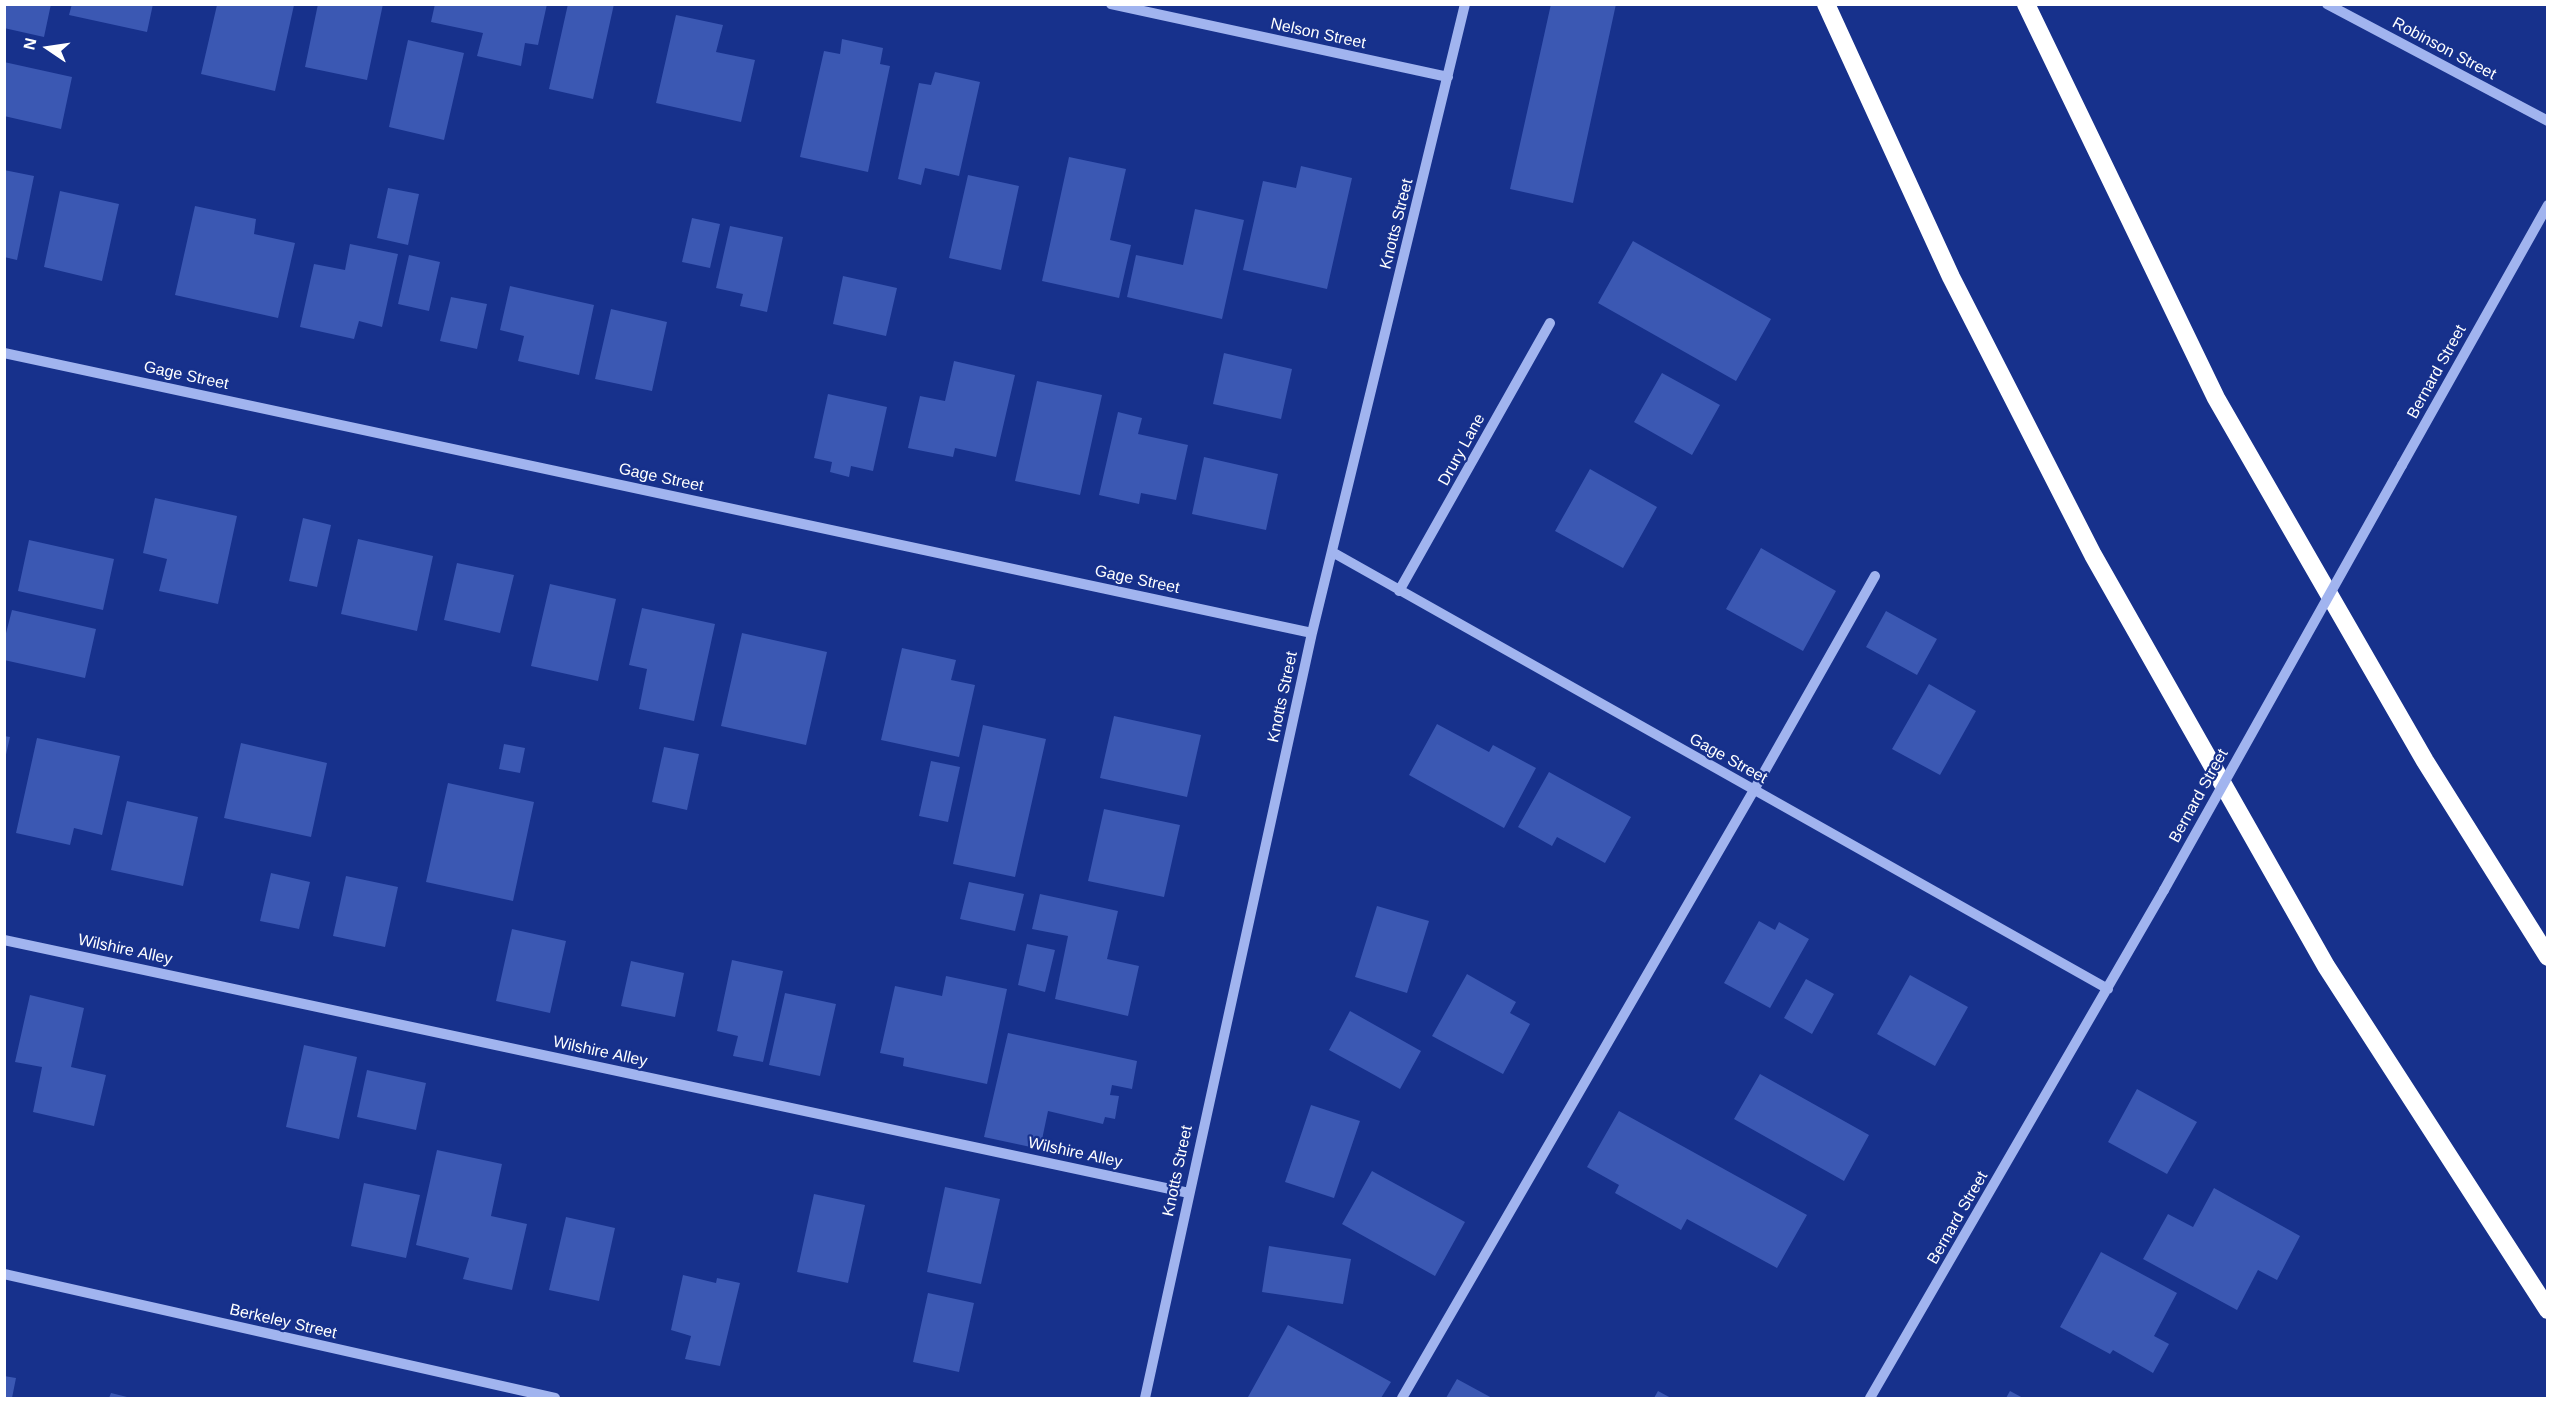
<!DOCTYPE html>
<html>
<head>
<meta charset="utf-8">
<style>
	body { margin:0 }
	#map { position:relative; width:2552px; height:1403px; overflow:hidden; background:#17318c; font-family:Arial,sans-serif }
	canvas { display:block }
	.frame { position:absolute; inset:0; border:6px solid #fff; pointer-events:none }
	.north { position:absolute; left:18px; top:18px; width:60px; height:60px; -webkit-text-stroke:4px #17318c; paint-order:stroke; rotate:283deg; font-size:16px; font-weight:700; line-height:24px; text-align:center; color:#fff }
	.north::after { content:''; display:block; margin:auto; width:21px; height:27px; background:#fff; clip-path:polygon(50% 0,100% 100%,50% 72%,0 100%) }
</style>
</head>
<body>
<div id="map">
<canvas width="2552" height="1403"></canvas>
<div class="frame"></div>
<div class="north">N</div>
</div>
<script>
const g = document.querySelector('canvas').getContext('2d');
g.lineJoin = 'round';
function paint(path, color) { g.fillStyle = color; g.fill(path, 'evenodd'); }
function trace(path, color, width, dash) { g.strokeStyle = color; g.lineWidth = width; g.lineCap = dash ? 'butt' : 'round'; g.setLineDash(dash || []); g.stroke(path); }
function label(font, color, halo, rows, align = 'center') {
  g.font = font + ' Arial,sans-serif'; g.lineWidth = 4.5; g.setLineDash([]); g.textBaseline = 'middle'; g.strokeStyle = halo; g.fillStyle = color; for (const [text, x, y, turn = 0] of rows) {
    g.save(); g.translate(x, y); g.rotate((+turn || 0) * Math.PI / 180); g.textAlign = isNaN(turn) ? turn : align; if (halo) g.strokeText(text, 0, 0); g.fillText(text, 0, 0); g.restore();
  }
}
const building = new Path2D(`
	M4,4h47l-7,33 -40,-9z
	M72,4h81l-6,28 -78,-17z
	M318,4h65l-16,76 -62,-13z
	M435,4h112l-9,41 -13,-2 -4,23 -44,-10 6,-23 -52,-11z
	M568,4h46l-21,95 -44,-10z
	M1551,4h65l-43,199 -63,-14z
	M217,5h77l-19,86 -74,-17z
	M676,15l47,10 -7,27 39,8 -14,62 -85,-19z
	M842,39l41,9 -3,16 10,2 -22,106 -68,-15 24,-106 16,3z
	M408,40l56,13 -20,87 -55,-13z
	M4,62l68,15 -11,52 -57,-13z
	M935,72l45,10 -21,94 -34,-8 -4,17 -23,-6 21,-96 12,2z
	M1069,157l57,12 -16,71 21,5 -12,53 -77,-17z
	M1301,166l51,12 -25,111 -84,-19 20,-89 33,7z
	M4,170l30,6 -17,84 -13,-3z
	M968,175l51,11 -18,84 -52,-12z
	M388,188l31,6 -11,51 -31,-7z
	M60,191l59,13 -17,77 -58,-14z
	M195,206l61,13 -2,15 41,9 -17,75 -103,-23z
	M1195,209l49,11 -22,99 -95,-22 9,-42 47,10z
	M692,218l28,6 -10,44 -28,-6z
	M730,226l53,11 -16,75 -27,-6 3,-12 -27,-6z
	M1633,241l138,78 -35,62 -138,-78z
	M350,244l48,10 -16,73 -23,-6 -5,18 -54,-12 14,-63 31,6z
	M409,255l31,7 -11,49 -31,-7z
	M843,276l54,12 -11,48 -53,-12z
	M510,286l84,19 -15,70 -61,-14 6,-25 -24,-6z
	M451,297l36,7 -10,45 -37,-8z
	M611,309l56,13 -15,69 -57,-12z
	M1224,353l68,16 -11,50 -68,-15z
	M954,361l61,14 -19,82 -41,-9 -2,9 -45,-9 12,-52 25,5z
	M1662,373l58,32 -28,50 -58,-33z
	M1037,381l65,14 -22,100 -65,-14z
	M828,394l59,13 -14,64 -22,-5 -2,11 -19,-5 2,-10 -18,-4z
	M1118,412l24,6 -4,16 50,11 -12,55 -35,-7 -2,11 -40,-9z
	M1204,457l74,17 -12,56 -74,-16z
	M1590,469l67,38 -34,61 -68,-37z
	M155,498l82,18 -19,88 -59,-13 8,-32 -24,-6z
	M303,518l28,7 -14,62 -28,-6z
	M358,539l75,17 -16,75 -76,-17z
	M29,540l85,19 -11,51 -85,-19z
	M1761,548l75,43 -33,60 -77,-42z
	M457,563l57,12 -14,58 -56,-13z
	M550,584l66,15 -18,82 -67,-15z
	M642,608l73,16 -21,97 -55,-12 8,-40 -18,-4z
	M12,610l84,19 -11,49 -81,-18v-19z
	M1886,611l51,28 -20,36 -51,-28z
	M742,633l85,19 -21,93 -85,-19z
	M902,648l54,12 -5,20 24,5 -16,72 -78,-17z
	M1929,684l47,27 -36,64 -48,-26z
	M1114,716l87,19 -14,62 -87,-19z
	M1437,724l52,28 4,-7 43,23 -32,60 -95,-53z
	M983,725l63,14 -31,138 -62,-13z
	M4,736l6,1 -5,22h-1z
	M37,738l83,18 -18,79 -28,-7 -4,17 -54,-12z
	M241,743l86,20 -16,74 -87,-19z
	M504,744l21,4 -5,25 -21,-4z
	M664,747l35,7 -12,56 -35,-8z
	M931,761l29,6 -12,55 -29,-6z
	M1549,772l82,45 -26,46 -48,-26 -5,9 -34,-19z
	M448,783l86,19 -21,99 -87,-19z
	M127,801l71,16 -15,69 -72,-16z
	M1104,809l76,16 -16,72 -76,-16z
	M271,873l39,9 -11,47 -39,-8z
	M346,876l52,11 -13,60 -52,-11z
	M969,882l55,12 -9,37 -55,-12z
	M1040,894l78,17 -11,48 32,7 -11,50 -73,-17 13,-63 -36,-7z
	M1377,906l52,15 -22,72 -52,-16z
	M1759,921l16,9 4,-8 30,17 -39,69 -46,-25z
	M512,929l54,12 -16,72 -54,-12z
	M1027,944l28,6 -10,42 -27,-7z
	M732,960l51,11 -20,91 -30,-6 5,-20 -21,-5z
	M631,961l53,12 -9,44 -54,-11z
	M1467,974l49,28 -6,11 20,11 -27,50 -71,-38z
	M1910,975l58,32 -33,59 -58,-32z
	M946,976l61,13 -20,95 -84,-18 1,-8 -24,-5 15,-67 47,10z
	M1806,979l28,15 -22,40 -28,-16z
	M785,993l51,11 -16,72 -51,-11z
	M30,995l54,13 -13,59 35,8 -12,51 -61,-14 9,-45 -27,-5z
	M1350,1011l71,40 -21,38 -71,-39z
	M1008,1033l129,28 -5,28 -20,-4 -2,10 9,1 -4,23 -10,-2 -2,7 -55,-13 -8,38 -56,-12z
	M304,1045l53,12 -18,82 -53,-12z
	M367,1070l59,13 -10,47 -59,-13z
	M1760,1074l109,61 -25,46 -110,-62z
	M2137,1089l60,33 -30,52 -59,-32z
	M1311,1105l49,16 -26,77 -49,-16z
	M1619,1111l188,104 -30,53 -90,-49 -6,11 -66,-37 4,-8 -32,-18z
	M437,1150l65,14 -11,52 36,8 -15,66 -49,-11 6,-21 -53,-13z
	M1372,1171l93,51 -30,54 -93,-52z
	M364,1183l56,12 -14,63 -55,-12z
	M945,1187l55,12 -19,85 -54,-12z
	M2214,1188l86,48 -23,44 -19,-10 -21,40 -94,-51 25,-45 25,13z
	M814,1194l51,11 -17,78 -51,-11z
	M566,1217l49,11 -16,73 -50,-11z
	M1269,1246l82,13 -8,45 -81,-12z
	M2101,1252l76,41 -23,43 15,8 -16,29 -40,-23 -3,4 -50,-27z
	M683,1275l33,8 1,-5 23,5 -20,83 -35,-7 6,-23 -20,-6z
	M928,1293l46,10 -15,69 -46,-10z
	M1288,1325l103,57 -10,16 -133,-1z
	M4,1376l12,2 -4,20h-8z
	M1457,1379l35,19h-46z
	M1658,1391l13,7h-17z
	M2010,1391l13,7h-17z
	M111,1393l20,5h-22z`);
const minor = new Path2D(`
	M1111,4l337,73
	M2327,4l221,117
	M4,353l1308,280
	M2402,465l146,-260
	M1334,553l774,436
	M1399,591l151,-268
	M4,940l1185,253
	M4,1274l551,124
	M1145,1398l167,-765 153,-629
	M1402,1398l352,-608 121,-214
	M1870,1398l294,-508`);
const highway = new Path2D(`
	M1826,4l125,273 142,278 233,411 222,344
	M2026,4l190,394 209,363 123,196`);
const minorBridge = new Path2D(`
	M2164,890l238,-425`);
const streetNames = [
	["Nelson Street",1318,34,12],
	["Robinson Street",2444,49,28],
	["Knotts Street",1397,224,-76],
	["Bernard Street",2437,372,-61],
	["Gage Street",186,376,12],
	["Drury Lane",1462,450,-61],
	["Gage Street",661,478,12],
	["Gage Street",1137,580,12],
	["Knotts Street",1283,697,-78],
	["Gage Street",1728,759,29],
	["Bernard Street",2199,796,-61],
	["Wilshire Alley",125,950,12],
	["Wilshire Alley",600,1052,12],
	["Wilshire Alley",1075,1153,12],
	["Knotts Street",1178,1171,-78],
	["Bernard Street",1958,1218,-60],
	["Berkeley Street",283,1322,13]
];
paint(building, '#3b58b3');
trace(minor, '#a1b4ef', 10);
trace(highway, '#fff', 18);
trace(minorBridge, '#a1b4ef', 10);
label('16px', '#fff', '#17318c', streetNames);
</script>
</body>
</html>
